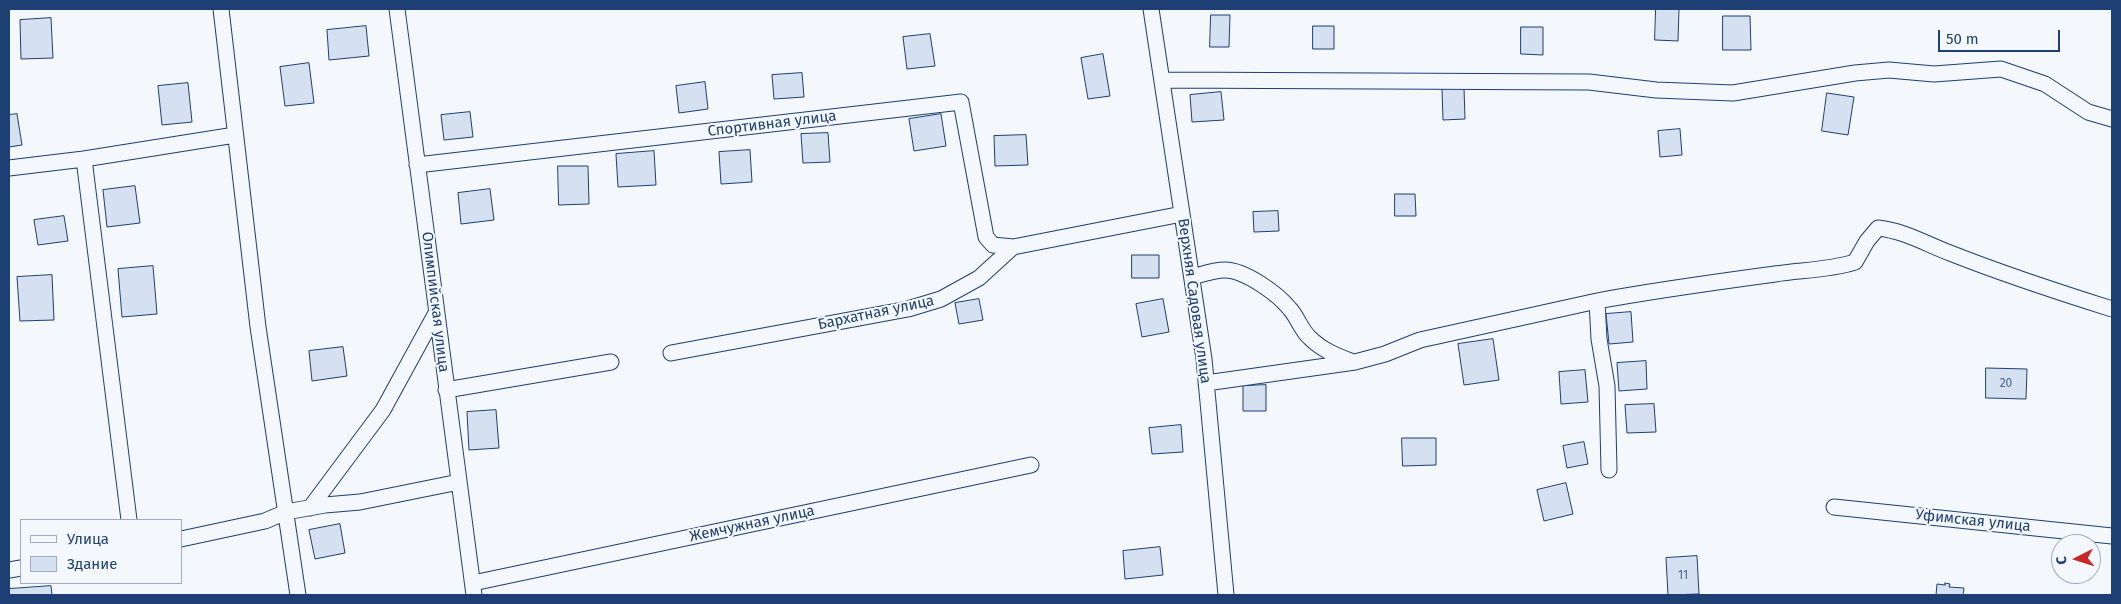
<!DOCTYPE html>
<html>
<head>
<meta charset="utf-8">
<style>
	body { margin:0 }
	#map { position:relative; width:2121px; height:604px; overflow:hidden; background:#f4f7fb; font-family:"Fira Sans",sans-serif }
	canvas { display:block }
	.frame { position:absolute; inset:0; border:10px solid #1d3f73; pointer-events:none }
	.legend { position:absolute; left:20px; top:519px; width:162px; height:65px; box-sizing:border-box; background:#f4f7fb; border:1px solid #9eadc5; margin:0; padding:6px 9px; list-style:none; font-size:15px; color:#1d3f73 }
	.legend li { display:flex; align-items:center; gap:10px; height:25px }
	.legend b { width:25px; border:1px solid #9eadc5 }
	.north { position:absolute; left:2051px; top:534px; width:50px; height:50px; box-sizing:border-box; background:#f4f7fb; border:1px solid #9eadc5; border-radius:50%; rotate:265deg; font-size:14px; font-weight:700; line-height:20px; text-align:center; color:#1d3f73 }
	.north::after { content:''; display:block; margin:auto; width:18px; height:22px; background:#c62828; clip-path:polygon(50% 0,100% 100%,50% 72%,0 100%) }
	.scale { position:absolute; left:1938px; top:30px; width:122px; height:22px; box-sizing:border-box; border:2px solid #1d3f73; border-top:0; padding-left:6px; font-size:15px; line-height:18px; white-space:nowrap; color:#1d3f73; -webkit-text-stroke:4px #f4f7fb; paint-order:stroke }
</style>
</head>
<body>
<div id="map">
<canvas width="2121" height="604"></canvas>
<div class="frame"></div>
<ul class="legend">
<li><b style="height:6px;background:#f4f7fb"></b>Улица</li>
<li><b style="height:14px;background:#d5e0f0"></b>Здание</li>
</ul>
<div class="north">С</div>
<div class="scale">50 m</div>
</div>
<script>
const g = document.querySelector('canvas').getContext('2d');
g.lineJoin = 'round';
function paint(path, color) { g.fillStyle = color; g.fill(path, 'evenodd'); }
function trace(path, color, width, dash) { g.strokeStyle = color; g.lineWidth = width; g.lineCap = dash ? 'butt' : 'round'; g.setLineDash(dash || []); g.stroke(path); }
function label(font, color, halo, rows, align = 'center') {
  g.font = font + ' "Fira Sans",sans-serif'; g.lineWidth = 4; g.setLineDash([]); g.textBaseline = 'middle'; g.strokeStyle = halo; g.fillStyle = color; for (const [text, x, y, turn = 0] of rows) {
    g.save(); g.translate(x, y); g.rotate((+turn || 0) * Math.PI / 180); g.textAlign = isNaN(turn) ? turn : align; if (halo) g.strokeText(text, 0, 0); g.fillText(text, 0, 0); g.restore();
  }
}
const building = new Path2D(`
	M1656,9h23l-1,32 -23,-1z
	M1211,15h19l-1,32h-19z
	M1723,16h27l1,34h-28z
	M51,18l2,40 -32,1 -1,-39z
	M366,26l3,30 -40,4 -2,-30z
	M1313,26h21v23h-21z
	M1521,27h22v28l-22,-1z
	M930,34l5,32 -28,3 -4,-32z
	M1103,54l7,42 -22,3 -7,-41z
	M309,63l5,40 -29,3 -5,-39z
	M802,73l2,24 -30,2 -2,-24z
	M705,82l3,27 -29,4 -3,-27z
	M188,83l4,39 -30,3 -4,-39z
	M1464,88l1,31 -22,1 -1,-31z
	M1221,92l3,28 -32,2 -2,-27z
	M1827,93l27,4 -6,38 -26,-4z
	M470,112l3,25 -29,3 -3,-25z
	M17,114l5,31 -13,2v-32z
	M941,114l5,32 -32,5 -5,-32z
	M1680,129l2,26 -22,2 -2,-26z
	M828,133l2,29 -27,1 -2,-29z
	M1026,135l2,30 -33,1 -1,-30z
	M750,150l2,32 -31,2 -2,-32z
	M654,151l2,34 -38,2 -2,-33z
	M558,166h30l1,38 -30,1z
	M135,186l5,37 -33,4 -4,-37z
	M490,189l4,31 -33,4 -3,-31z
	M1395,194h20l1,22h-21z
	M1278,211l1,20 -25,1 -1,-20z
	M64,216l4,25 -30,4 -4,-25z
	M1132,255h27v23h-27z
	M153,266l4,48 -35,3 -4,-48z
	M52,275l2,45 -34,1 -3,-44z
	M979,299l4,21 -24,4 -4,-21z
	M1163,299l6,33 -27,5 -6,-33z
	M1631,312l2,30 -24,2 -3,-30z
	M1493,339l6,41 -35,5 -6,-41z
	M343,347l4,29 -35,5 -3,-30z
	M1646,361l1,28 -28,2 -2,-28z
	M1986,368l41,1 -1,30 -40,-1z
	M1585,370l3,32 -27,2 -2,-32z
	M1266,385v26h-23v-25z
	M1654,404l2,28 -29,1 -2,-28z
	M496,410l3,38 -30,2 -2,-38z
	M1181,425l2,27 -31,2 -3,-26z
	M1402,438h34v27l-33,1z
	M1584,442l4,22 -21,4 -4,-22z
	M1566,483l7,31 -29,7 -7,-31z
	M340,524l5,29 -30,6 -6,-29z
	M1160,547l3,28 -38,4 -2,-28z
	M1697,556l2,38 -31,1 -2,-37z
	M1945,583l5,1 -1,3 15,1 -1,7h-27l1,-11 8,1z
	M51,586l1,9h-43v-6z`);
const minor = new Path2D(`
	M221,9l37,318 40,268
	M397,9l77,586
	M1151,9l53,350 22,236
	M1162,80l427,2 67,8 77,3 122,-20 34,-3 45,4 67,-5 44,15 43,28 24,7
	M417,165l544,-63 25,135 7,8 20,2
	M9,168l75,-9
	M1192,277c11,-3 22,-7 33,-7 20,0 53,24 65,39 8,9 11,21 20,29 12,12 27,18 43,24
	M1597,301c59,-11 119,-19 178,-27 27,-4 55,-4 80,-12l12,-21 11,-13c27,3 48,16 72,25 53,21 108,39 162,56
	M671,353l237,-44 33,-10 38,-21 34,-31 169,-33
	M1206,383l149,-21 30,-8 35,-14 177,-39 2,38 8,47 2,84
	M446,390l165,-28
	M1834,507l278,29
	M310,508l73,-98 53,-97
	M129,520l-45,-361 151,-24
	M181,539l84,-18 21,-9 39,-7 35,-3 99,-20
	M9,570l12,-2
	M473,583l558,-118`);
const numberNames = [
	["20",2006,384],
	["11",1683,576]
];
const streetNames = [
	["Спортивная улица",772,124,-7],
	["Верхняя Садовая улица",1194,301,82],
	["Олимпийская улица",435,302,83],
	["Бархатная улица",876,313,-12],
	["Уфимская улица",1973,521,6],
	["Жемчужная улица",752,524,-12]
];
paint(building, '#d5e0f0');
trace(building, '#1d3f73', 1);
trace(minor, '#1d3f73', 17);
trace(minor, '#f4f7fb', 15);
label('12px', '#4b6792', null, numberNames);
label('15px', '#1d3f73', '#f4f7fb', streetNames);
</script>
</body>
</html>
